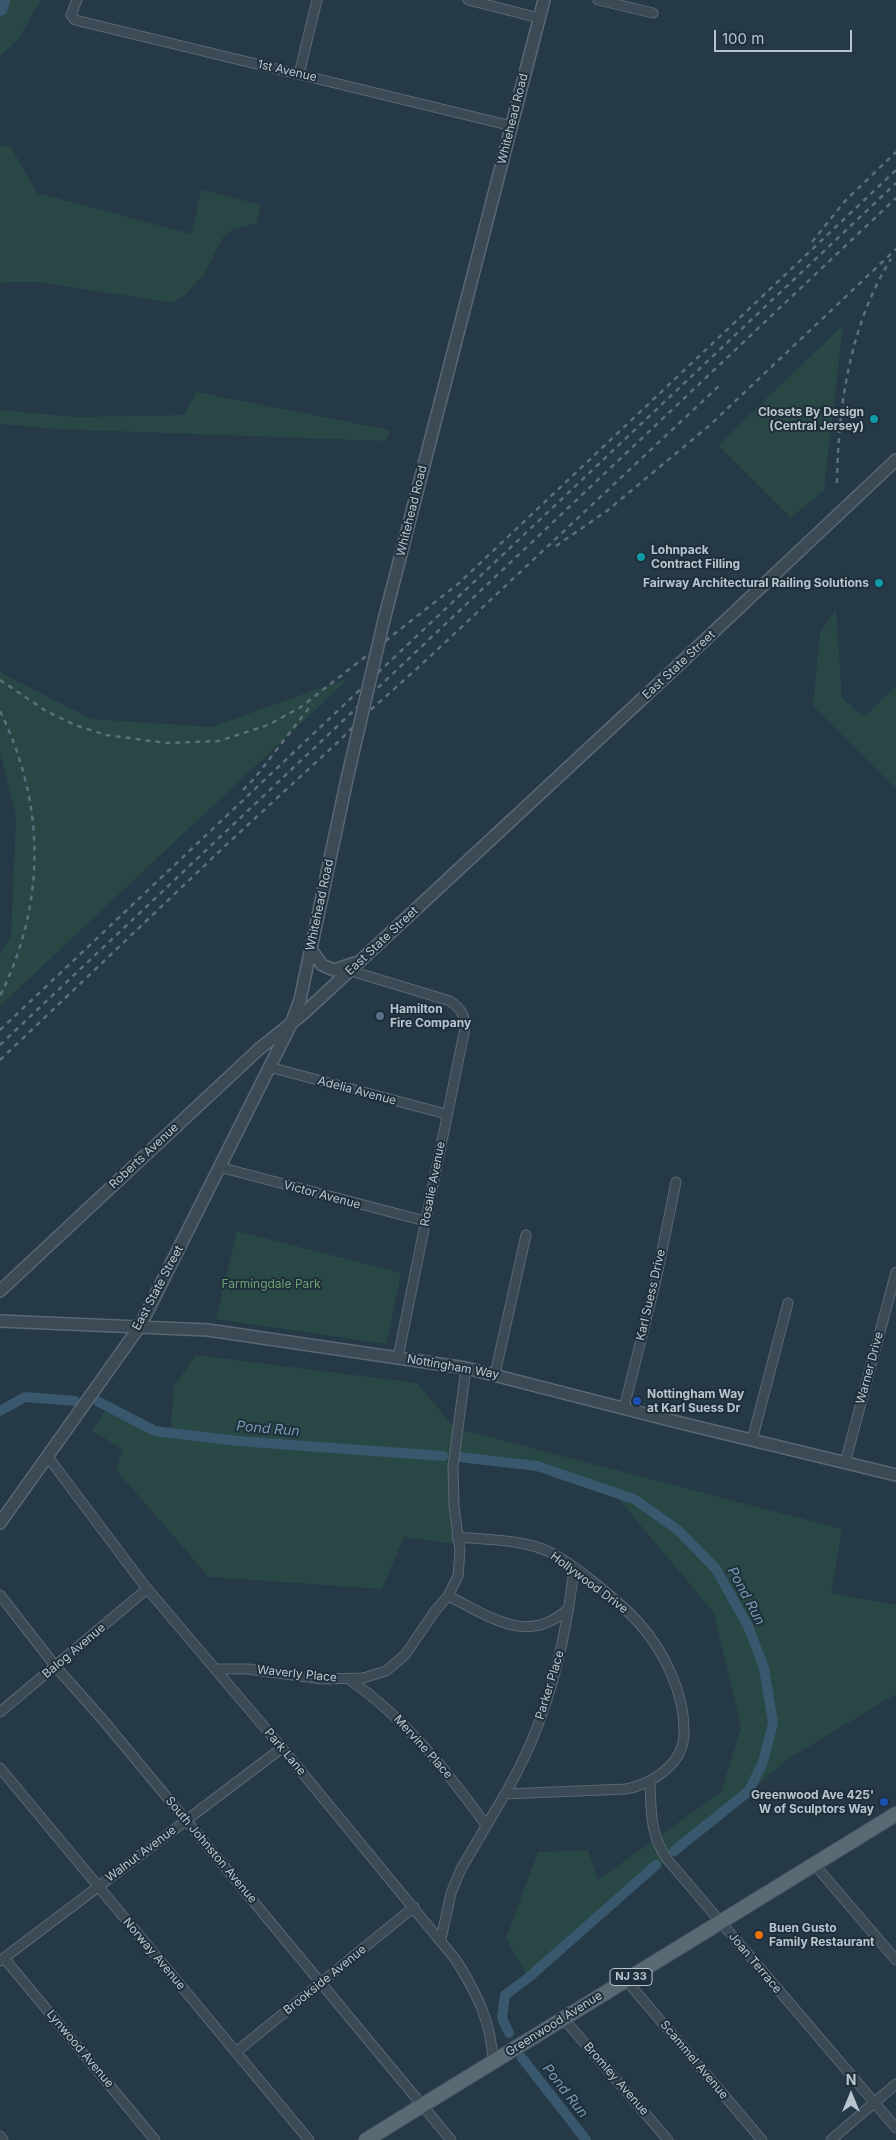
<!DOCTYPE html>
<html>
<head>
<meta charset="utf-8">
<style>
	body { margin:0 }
	#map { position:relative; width:896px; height:2140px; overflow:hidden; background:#263946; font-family:Inter,sans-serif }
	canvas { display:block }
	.north { position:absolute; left:826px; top:2070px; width:50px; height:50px; -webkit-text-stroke:4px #1f2f3b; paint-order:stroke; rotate:0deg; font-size:14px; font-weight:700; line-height:20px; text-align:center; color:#b9c5ce }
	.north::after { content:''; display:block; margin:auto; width:18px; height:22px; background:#b9c5ce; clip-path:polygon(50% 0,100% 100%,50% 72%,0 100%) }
	.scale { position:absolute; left:714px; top:30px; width:138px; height:22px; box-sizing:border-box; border:2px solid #b9c5ce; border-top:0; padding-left:6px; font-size:15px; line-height:18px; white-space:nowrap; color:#b9c5ce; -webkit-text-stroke:4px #1f2f3b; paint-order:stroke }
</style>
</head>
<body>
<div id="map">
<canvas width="896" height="2140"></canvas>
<div class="north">N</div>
<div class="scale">100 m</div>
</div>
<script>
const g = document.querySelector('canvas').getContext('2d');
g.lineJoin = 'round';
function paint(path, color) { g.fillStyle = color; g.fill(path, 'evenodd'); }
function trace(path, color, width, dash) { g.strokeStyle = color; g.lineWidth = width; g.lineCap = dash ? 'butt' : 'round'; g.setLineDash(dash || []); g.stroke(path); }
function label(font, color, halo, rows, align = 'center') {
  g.font = font + ' Inter,sans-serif'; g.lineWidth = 4; g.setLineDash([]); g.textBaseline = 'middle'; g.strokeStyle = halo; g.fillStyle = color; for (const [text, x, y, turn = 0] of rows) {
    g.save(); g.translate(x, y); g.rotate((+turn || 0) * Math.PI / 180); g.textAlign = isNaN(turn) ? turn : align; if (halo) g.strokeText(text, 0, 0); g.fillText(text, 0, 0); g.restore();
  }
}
const green = new Path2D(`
	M0,0h43l-5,4 -19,35 -19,17z
	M0,145l11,2 26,46 155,41 8,-40 4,-4 57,15 -4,18 -24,6 -11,10 -17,34 -20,22 -13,8 -133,-21h-35l-4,2z
	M843,325l-19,165 -33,28 -73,-73z
	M196,392l194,38 -4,11 -331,-12 -55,-5v-14l76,7 108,-2z
	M836,610l6,88 22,19 32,-31v103l-83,-83 7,-74z
	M0,670l5,5 87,44 119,8 138,-49 -349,328v-51l11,-20 5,-118 -16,-66z
	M237,1231l164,42 -14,69 -2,2 -169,-25z
	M196,1355l221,28 38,45 387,101 -11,64 65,12v89l-108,65 -260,219 -22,-40 32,-86 50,-2 10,30 123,-88 20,-64 -27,-115 -99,-118 -87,-33 -76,-2 3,84 -51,-7 -22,52 -173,-12 -93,-107 7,-20 -31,-20 17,-24 61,30 4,-50z`);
const canal = new Path2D(`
	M99,1402l56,29 82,10 206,15
	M0,1411l25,-14 50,4
	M459,1457l78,9 97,33 44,31 38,39 32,57 16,42 9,55 -10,39 -14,29 -75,60
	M509,2033l-7,-15 3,-23 23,-17 128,-113
	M522,2058l64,82`);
const river = new Path2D(`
	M0,8l2,-8`);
const minor = new Path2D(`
	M77,0l-6,15 4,5 437,106
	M468,0l71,18
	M598,0l55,13
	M299,74l18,-74
	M351,971l99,30c12,8 17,17 14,32l-66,324
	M269,1067l177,47
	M219,1167l206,54
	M495,1374l31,-139
	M624,1408l32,-128 20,-98
	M752,1440l36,-137
	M48,1457l96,128 138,163 174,212c21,34 35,61 37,101
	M845,1463l51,-191
	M0,1595l56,72 47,53 348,420
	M448,1596c42,20 80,51 121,12
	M215,1669h33l74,10 41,-1 23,-7 19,-16 30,-44 13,-15 10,-20 2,-25 -6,-45 -1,-40 13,-98
	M349,1679c57,40 97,91 137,146
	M0,1712l147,-123
	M0,1768l309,372
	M650,1782c1,28 0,53 17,77l229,269
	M505,1794c41,-70 60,-146 69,-226
	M814,1864l82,96
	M441,1939l10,-46 10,-24 44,-75 121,-5c26,-5 58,-25 58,-56 1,-39 -20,-82 -45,-110 -19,-21 -61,-55 -85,-69 -28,-15 -66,-14 -97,-17
	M4,1958l151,182
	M0,1961l282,-213
	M626,1980l136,160
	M563,2018l105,122
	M236,2052l178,-145
	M0,2136l3,4
	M831,2140l65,-56`);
const tertiary = new Path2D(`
	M384,620l160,-620
	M311,949l11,16 12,5 21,-7
	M0,1291l259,-242 44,-35 367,-341 226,-213
	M0,1321l208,9 258,38 211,54 219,53
	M0,1523l140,-197 151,-302 9,-24 47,-221`);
const primary = new Path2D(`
	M366,2140l530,-326`);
const rail = new Path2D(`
	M812,242l33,-41 51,-49
	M837,483c1,-76 13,-159 54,-224
	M556,546l52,-36 102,-85 186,-176
	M0,680l46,31 29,14 31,10 60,8 53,-2 49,-16 33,-18 157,-123 438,-414
	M0,711c46,94 46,192 0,285
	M243,790l11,-11 58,-75
	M0,1030l896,-847
	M0,1045l896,-847
	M0,1060l225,-214 114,-105 26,-26 57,-51 299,-280`);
const tertiaryBridge = new Path2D(`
	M347,779l37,-159`);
const markers = [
	[874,419,5,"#0f9aa8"],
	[641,557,5,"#0f9aa8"],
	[879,583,5,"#0f9aa8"],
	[380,1016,5,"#5c6f8a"],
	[637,1401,5,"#1a4fb4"],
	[884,1802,5,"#1a4fb4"],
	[759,1935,5,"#e8710a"]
];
const shields = [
	[631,1977,42]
];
const shieldNames = [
	["NJ 33",631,1977]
];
const streetNames = [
	["1st Avenue",287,71,13],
	["Whitehead Road",513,119,-76],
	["Whitehead Road",412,511,-76],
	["East State Street",679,665,-43],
	["Whitehead Road",320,905,-78],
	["East State Street",382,941,-43],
	["Adelia Avenue",357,1091,15],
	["Roberts Avenue",144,1156,-43],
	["Rosalie Avenue",433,1184,-79],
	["Victor Avenue",322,1195,15],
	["East State Street",158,1288,-62],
	["Karl Suess Drive",651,1295,-77],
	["Nottingham Way",453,1367,10],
	["Warner Drive",870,1368,-75],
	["Hollywood Drive",589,1583,37],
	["Balog Avenue",74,1651,-40],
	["Waverly Place",297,1674,6],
	["Parker Place",550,1685,-73],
	["Mervine Place",423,1747,48],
	["Park Lane",285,1752,50],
	["South Johnston Avenue",211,1850,50],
	["Walnut Avenue",141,1854,-37],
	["Norway Avenue",154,1954,50],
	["Joan Terrace",755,1963,50],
	["Brookside Avenue",325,1980,-39],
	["Greenwood Avenue",554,2024,-32],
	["Lynwood Avenue",80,2049,50],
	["Scammel Avenue",694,2060,50],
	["Bromley Avenue",616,2079,49]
];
const poiNames = [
	["Closets By Design",864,412,"right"],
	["(Central Jersey)",864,426,"right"],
	["Lohnpack",651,550],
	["Contract Filling",651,564],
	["Fairway Architectural Railing Solutions",869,583,"right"],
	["Hamilton",390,1009],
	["Fire Company",390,1023],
	["Nottingham Way",647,1394],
	["at Karl Suess Dr",647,1408],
	["Greenwood Ave 425'",874,1795,"right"],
	["W of Sculptors Way",874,1809,"right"],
	["Buen Gusto",769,1928],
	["Family Restaurant",769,1942]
];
const parkNames = [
	["Farmingdale Park",271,1284]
];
const waterNames = [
	["Pond Run",268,1429,5],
	["Pond Run",746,1596,62],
	["Pond Run",565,2091,52]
];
paint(green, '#284745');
trace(canal, '#39586d', 10);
trace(river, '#39586d', 16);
trace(minor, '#596872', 11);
trace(tertiary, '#596872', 14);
trace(primary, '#475661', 16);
trace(minor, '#3b4a55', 9);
trace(tertiary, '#3b4a55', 11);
trace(primary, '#596a75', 14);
trace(rail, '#5d6f7c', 2.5, [5, 5]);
trace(tertiaryBridge, '#596872', 14, []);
trace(tertiaryBridge, '#3b4a55', 11);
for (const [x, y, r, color] of markers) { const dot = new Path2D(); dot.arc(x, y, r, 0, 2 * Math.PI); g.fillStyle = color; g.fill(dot); trace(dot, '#1f2f3b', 2); }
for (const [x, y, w] of shields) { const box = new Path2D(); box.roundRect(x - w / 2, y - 8.5, w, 17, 4); g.fillStyle = '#1f2f3b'; g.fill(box); trace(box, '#b9c5ce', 1); }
label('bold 11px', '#b9c5ce', null, shieldNames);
label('12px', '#b9c5ce', '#1f2f3b', streetNames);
label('bold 12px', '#b9c5ce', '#1f2f3b', poiNames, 'left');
label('12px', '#6ea171', '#1f2f3b', parkNames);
label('italic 14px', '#779bb3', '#1f2f3b', waterNames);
</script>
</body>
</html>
